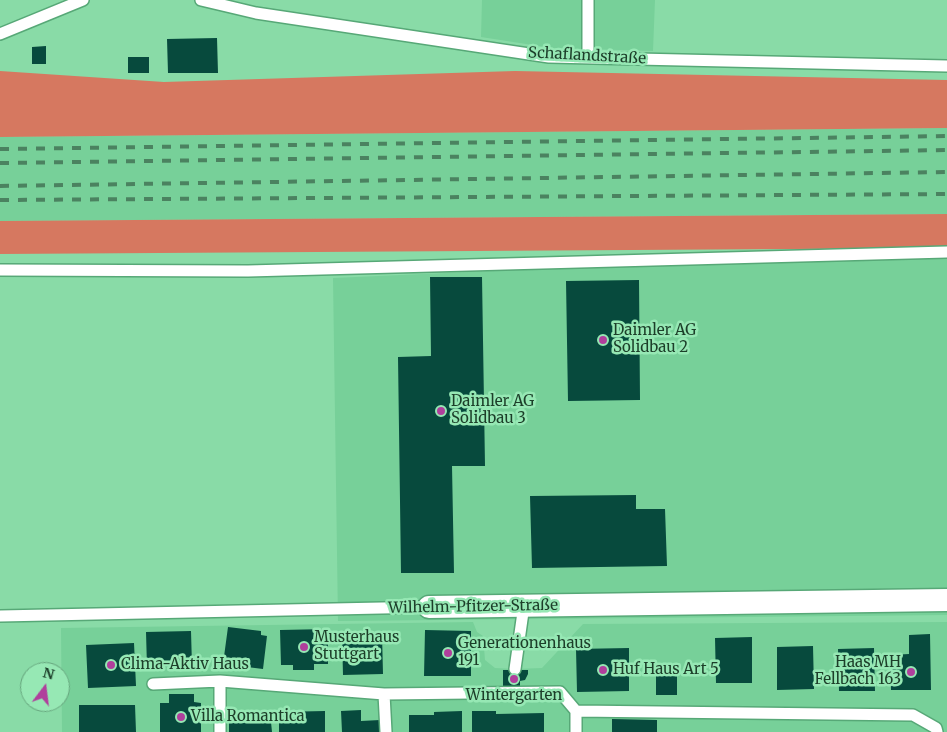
<!DOCTYPE html>
<html>
<head>
<meta charset="utf-8">
<style>
	body { margin:0 }
	#map { position:relative; width:947px; height:732px; overflow:hidden; background:#89dba7; font-family:Merriweather,serif }
	canvas { display:block }
	.north { position:absolute; left:20px; top:662px; width:50px; height:50px; box-sizing:border-box; background:#96e8b4; border:1px solid #65a47c; border-radius:50%; rotate:15deg; font-size:14px; font-weight:700; line-height:20px; text-align:center; color:#1c3e29 }
	.north::after { content:''; display:block; margin:auto; width:18px; height:22px; background:#b03f9c; clip-path:polygon(50% 0,100% 100%,50% 72%,0 100%) }
</style>
</head>
<body>
<div id="map">
<canvas width="947" height="732"></canvas>
<div class="north">N</div>
</div>
<script>
const g = document.querySelector('canvas').getContext('2d');
g.lineJoin = 'round';
function paint(path, color) { g.fillStyle = color; g.fill(path, 'evenodd'); }
function trace(path, color, width, dash) { g.strokeStyle = color; g.lineWidth = width; g.lineCap = dash ? 'butt' : 'round'; g.setLineDash(dash || []); g.stroke(path); }
function label(font, color, halo, rows, align = 'center') {
  g.font = font + ' Merriweather,serif'; g.lineWidth = 5; g.setLineDash([]); g.textBaseline = 'middle'; g.strokeStyle = halo; g.fillStyle = color; for (const [text, x, y, turn = 0] of rows) {
    g.save(); g.translate(x, y); g.rotate((+turn || 0) * Math.PI / 180); g.textAlign = isNaN(turn) ? turn : align; if (halo) g.strokeText(text, 0, 0); g.fillText(text, 0, 0); g.restore();
  }
}
const built = new Path2D(`
	M482,0h173l-2,51 -101,-3 -71,-11z
	M947,128v86l-947,7v-84z
	M947,258v357l-609,6 -5,-343 337,-15z
	M473,622l4,10 6,4 2,24 10,8 20,1 27,-1 41,-44 364,-2v110h-885l-1,-104z`);
const green = new Path2D(`
	M0,71l164,11 351,-11 432,9v48l-947,9z
	M947,214v34l-947,6v-33z`);
const building = new Path2D(`
	M217,38l1,35h-50l-1,-34z
	M46,46v18h-14v-17z
	M128,57h21v16h-21z
	M430,277h52l3,189h-33l2,107h-53l-3,-216 33,-1z
	M639,280l1,120 -72,1 -2,-120z
	M636,495v14h29l2,57 -135,2 -2,-72z
	M228,627l33,4v4l6,1 -4,33 -40,-5z
	M328,629v35h-14v6h-21v-5h-12l-1,-35z
	M425,630l46,1v45h-47z
	M191,631l1,35 -45,1 -1,-35z
	M382,634l1,40 -40,1 -1,-40z
	M930,634l1,56h-40l-1,-35 19,-1v-19z
	M752,637v46h-36l-1,-45z
	M134,643l2,43 -48,2 -2,-43z
	M813,646l1,43 -37,1v-43z
	M629,648v43l-52,1 -1,-43z
	M874,648l1,43h-36l-1,-42z
	M656,669h21v26h-21z
	M503,670h25v4l-3,6 -5,1v5h-17z
	M169,694h25v8l7,1v29h-41v-29h9z
	M79,705h56l1,27h-57z
	M361,710v11l19,-1v12h-38l-1,-21z
	M325,711v21h-46v-20z
	M462,711v21h-53v-17h25v-3z
	M472,711h24v3l48,-1v19h-72z
	M612,719l45,1v12h-45z
	M229,722h42l1,10h-43z`);
const lane = new Path2D(`
	M201,0l55,13 293,44 398,9
	M0,34l83,-34
	M588,58v-58
	M0,270l248,1 699,-19
	M0,616l429,-9
	M515,669l9,-64
	M153,684l67,-3 164,13 176,-2 16,19 337,4 23,13 1,4
	M384,694l2,38
	M220,732v-51
	M576,732v-21`);
const street = new Path2D(`
	M429,607l518,-7`);
const rail = new Path2D(`
	M0,149l947,-13
	M0,163l947,-13
	M0,186l947,-14
	M0,200l947,-6`);
const markers = [
	[603,340,5,"#b03f9c"],
	[441,411,5,"#b03f9c"],
	[304,647,5,"#b03f9c"],
	[448,653,5,"#b03f9c"],
	[111,665,5,"#b03f9c"],
	[603,670,5,"#b03f9c"],
	[911,672,5,"#b03f9c"],
	[514,679,5,"#b03f9c"],
	[181,717,5,"#b03f9c"]
];
const streetNames = [
	["Schaflandstraße",587,56,3],
	["Wilhelm-Pfitzer-Straße",473,607,-1]
];
const poiNames = [
	["Daimler AG",613,331],
	["Solidbau 2",613,348],
	["Daimler AG",451,402],
	["Solidbau 3",451,419],
	["Musterhaus",314,638],
	["Stuttgart",314,655],
	["Generationenhaus",458,644],
	["191",458,661],
	["Haas MH",901,663,"right"],
	["Fellbach 163",901,680,"right"],
	["Clima-Aktiv Haus",121,665],
	["Huf Haus Art 5",613,670],
	["Wintergarten",514,696,"center"],
	["Villa Romantica",191,717]
];
paint(built, '#77d099');
paint(green, '#d67860');
paint(building, '#074a3d');
trace(lane, '#57a877', 14);
trace(street, '#57a877', 25);
trace(lane, '#fff', 11);
trace(street, '#fff', 22);
trace(rail, '#4b8260', 4, [9, 9]);
for (const [x, y, r, color] of markers) { const dot = new Path2D(); dot.arc(x, y, r, 0, 2 * Math.PI); g.fillStyle = color; g.fill(dot); trace(dot, '#96e8b4', 2); }
label('15px', '#1c3e29', '#96e8b4', streetNames);
label('15px', '#1c3e29', '#96e8b4', poiNames, 'left');
</script>
</body>
</html>
